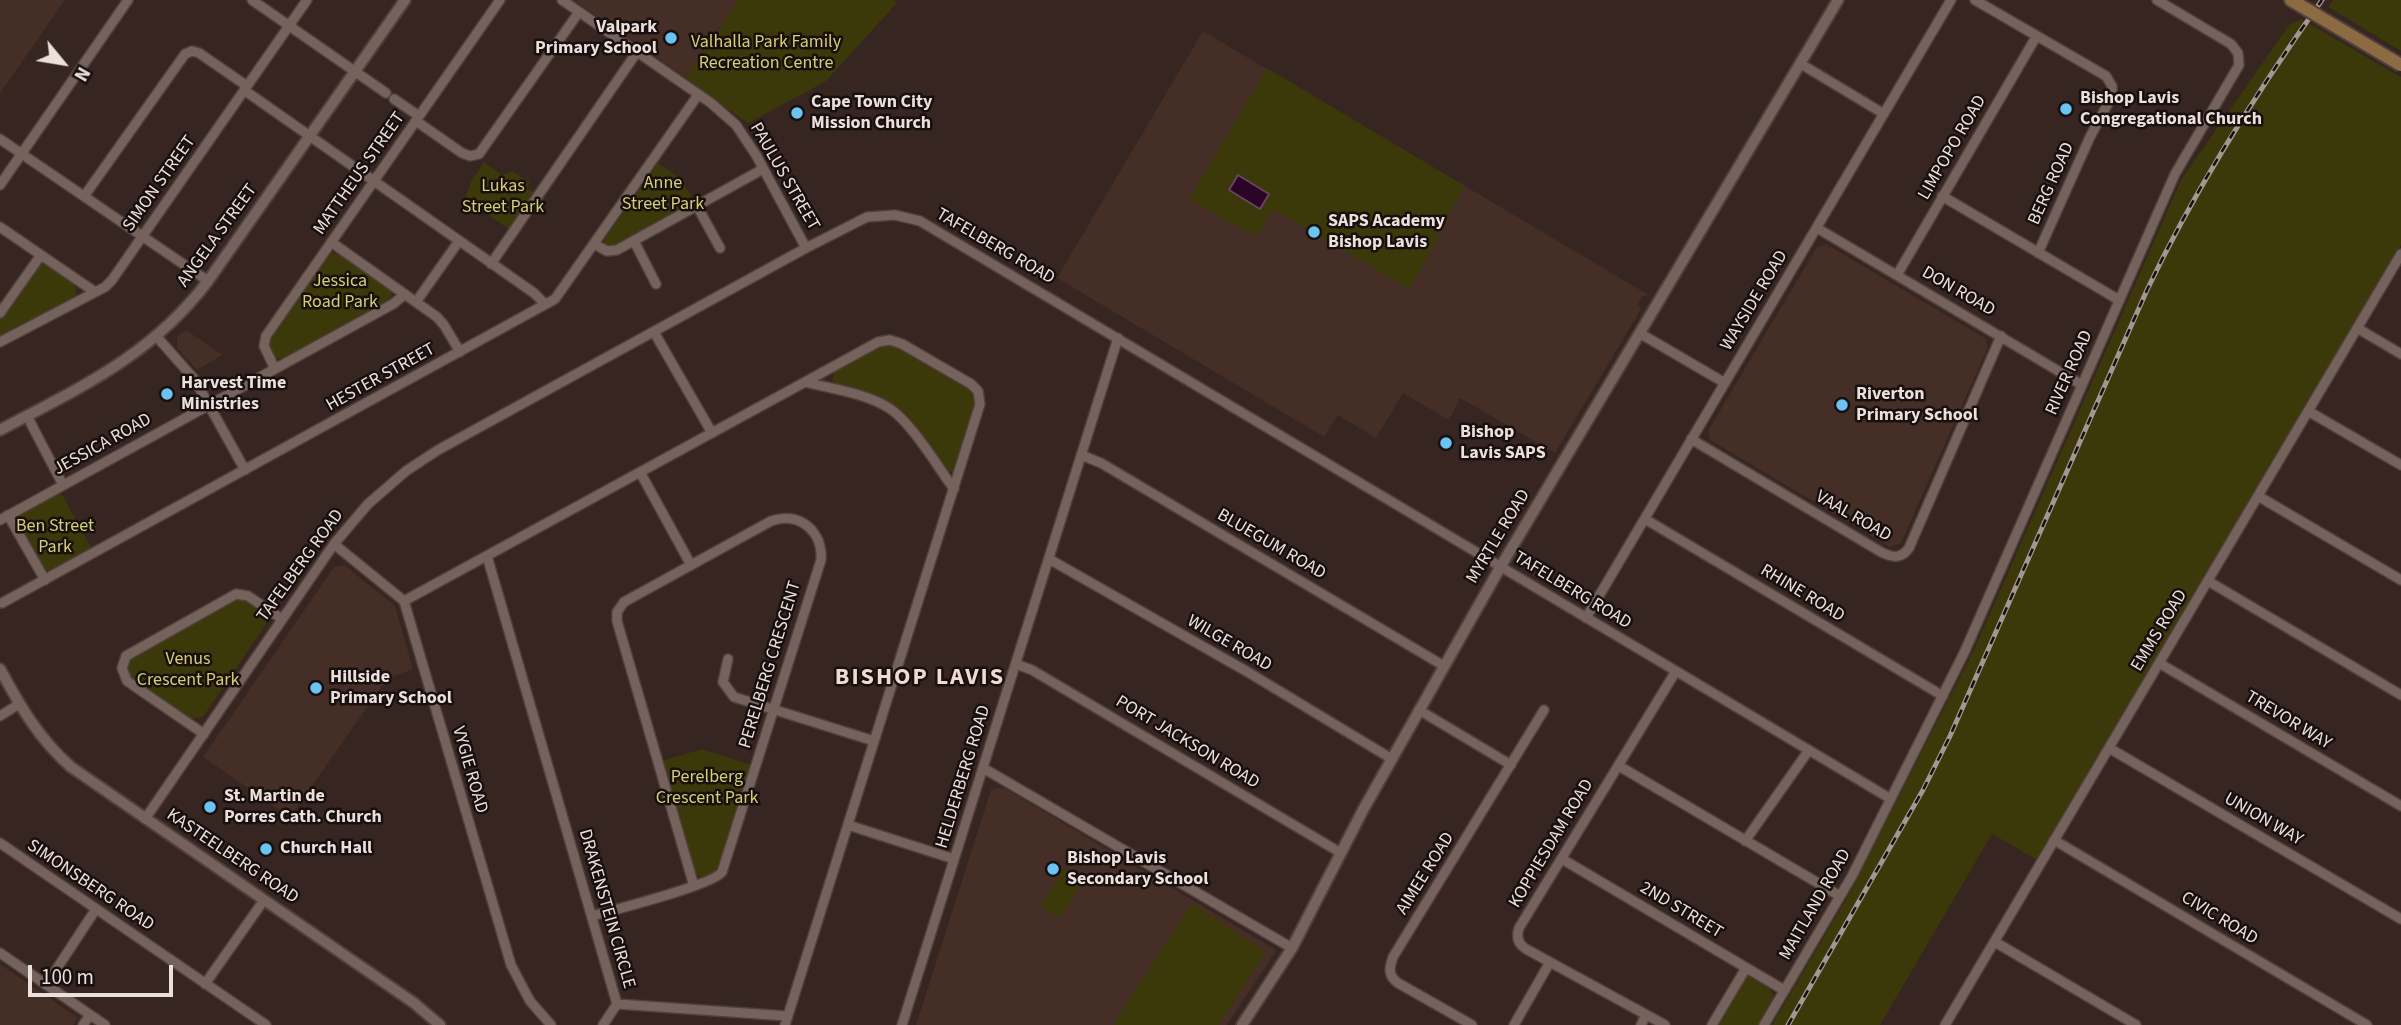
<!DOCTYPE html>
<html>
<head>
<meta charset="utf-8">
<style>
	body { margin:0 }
	#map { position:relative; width:2401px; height:1025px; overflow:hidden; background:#362520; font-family:"Source Sans 3",sans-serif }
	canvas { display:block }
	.north { position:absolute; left:28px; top:28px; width:70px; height:70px; -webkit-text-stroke:5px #18100e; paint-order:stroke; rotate:120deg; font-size:19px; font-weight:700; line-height:28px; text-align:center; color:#ece0dc }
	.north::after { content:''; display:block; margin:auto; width:24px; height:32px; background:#ece0dc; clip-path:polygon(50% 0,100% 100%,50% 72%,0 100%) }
	.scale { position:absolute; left:28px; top:965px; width:145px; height:32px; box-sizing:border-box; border:4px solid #ece0dc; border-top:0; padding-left:9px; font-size:21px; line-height:24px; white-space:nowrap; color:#ece0dc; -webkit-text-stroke:5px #18100e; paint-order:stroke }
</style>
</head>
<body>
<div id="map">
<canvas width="2401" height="1025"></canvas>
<div class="north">N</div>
<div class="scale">100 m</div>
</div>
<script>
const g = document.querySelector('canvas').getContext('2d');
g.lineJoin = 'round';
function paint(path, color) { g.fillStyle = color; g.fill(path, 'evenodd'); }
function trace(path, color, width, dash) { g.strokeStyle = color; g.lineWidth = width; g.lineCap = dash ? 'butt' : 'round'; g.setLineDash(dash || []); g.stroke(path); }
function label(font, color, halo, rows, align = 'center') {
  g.font = font + ' "Source Sans 3",sans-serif'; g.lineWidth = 5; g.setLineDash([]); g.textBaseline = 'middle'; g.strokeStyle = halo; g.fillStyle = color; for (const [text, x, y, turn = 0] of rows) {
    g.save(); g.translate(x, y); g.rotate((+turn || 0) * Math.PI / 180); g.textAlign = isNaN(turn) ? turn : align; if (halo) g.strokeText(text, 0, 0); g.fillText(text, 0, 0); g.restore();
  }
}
const built = new Path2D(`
	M0,0h65l-64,92h-1z
	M574,0h165l-54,77z
	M1203,31l446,264 -6,1 -5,8 3,5 -86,144 -95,-55 -11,22 -46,-27 -27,45 -38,-23 -14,22 -267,-159z
	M1826,244l159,94 3,9 -87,196 -11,4 -180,-107 -2,-9 109,-184z
	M186,330l37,25 -26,15 -20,-22v-11z
	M344,565l51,41 18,63 -26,10 -97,138 -87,-60 131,-190z
	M998,788l8,1 267,159 3,3 -49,74h-311l75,-235z
	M0,964l78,54 -5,7h-73z`);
const green = new Path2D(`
	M739,0h156l1,4 -70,77 -77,42c-7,-2 -53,-38 -64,-46z
	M2333,0h68v51l-73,-44z
	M2301,19l100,58v168l-364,615 -45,-26 -112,191h-108l75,-127 127,-248 207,-470 108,-155z
	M1267,68l198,118 -30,50 4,2 -30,51 -136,-80 -16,27 -9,-5 -1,1 -58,-33z
	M484,162l18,13 10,-4 18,12 -3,5 8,5 -25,37 -45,-31 6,-17z
	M658,163l22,15 16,25 -81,44 -10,-1 -2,-3 4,-7z
	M332,253l9,2 48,33 3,5 -1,6 -107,60 -9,-1 -7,-10v-8l59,-84z
	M43,264c14,3 43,20 30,36l-73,39v-20l36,-51z
	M891,344l10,4 69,41 4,6 1,11 -22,66 -7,-1 -48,-62 -15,-9 -48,-15 -3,-4 3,-10 46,-26z
	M60,491l32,58 -43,22 -5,-2 -27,-46 3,-10z
	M236,599l9,1 21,14v10l-63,93 -14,2 -59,-41 -4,-13 6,-9z
	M702,749l49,16 -32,107 -16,7 -8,-6 -34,-112z
	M1064,868l19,12 -23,38 -19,-11z
	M1192,903l74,49 -48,73h-105z
	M1747,975l21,11 6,10 -15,29h-44z`);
const water = new Path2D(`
	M1238,175l31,19 -9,15 -31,-19z`);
const minor = new Path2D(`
	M252,0l134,93
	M562,0l149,103 25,22 20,30 50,93
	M1975,0l131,76 6,10v10l-22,41 -52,116
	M1801,64l83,50
	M244,90l290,203 11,11
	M394,99l25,17
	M416,121l46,32 8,3 9,-2 100,-142
	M0,139l208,142
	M0,185l128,-185
	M85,195l100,-141 7,-3 7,2 48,33
	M1942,196l177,104
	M697,206l23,42
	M0,227l95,65
	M1817,228l265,157
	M634,241l22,43
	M331,242l106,75 7,8 16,27
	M594,244l13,7 10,-1 146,-81
	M491,264l146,-212
	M1897,275l139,-238
	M416,302l43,-61
	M0,313l41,-58
	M2357,328l44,26
	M654,332l58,101
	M1641,334l84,49
	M157,337l38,43 50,90
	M0,342l105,-55 7,-7 195,-280
	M275,369l-11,-23 2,-10 234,-336
	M2308,411l93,54
	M27,416l36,69
	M1691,439l190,113c12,6 20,7 28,-4l92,-212
	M1081,455l20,8 343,203
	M640,472l51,93
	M2258,496l143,84
	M8,515l37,65
	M1645,519l298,177
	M0,520l393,-216 11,-9
	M334,544l70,57 107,364 19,36 21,24
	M487,556l130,448
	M1049,559l197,112 146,88
	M2208,581l193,114
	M404,601l401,-219c27,7 60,11 84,26 23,15 48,58 65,81
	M2,603l553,-304 143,-204
	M1586,618l365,-618
	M728,659l-5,23 11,15 140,44
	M2159,663l242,143
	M1016,664l16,6 309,183
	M1419,710l92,55
	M0,716l19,-12
	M204,734l-77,-53 -5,-13 4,-12 110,-62 12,2 34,23
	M2109,748l292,171
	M1619,766l221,130
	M983,768l309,180
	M145,819l189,-275 34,-40 38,-33 32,-21 131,-72 237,-130 61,-31 28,-2 25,6 971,578
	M848,825l106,34
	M2054,840l313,185
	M1745,841l64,-91
	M0,843l266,182
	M1562,859l222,131
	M592,916c21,-6 121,-31 130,-44l99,-312c2,-29 -22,-49 -50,-39l-147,81 -7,10v9l77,265
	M1995,942l141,83
	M0,953l105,72
	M205,984l59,-84
	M46,985l50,-76
	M617,1004l170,12
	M83,1025l7,-10
	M603,1025l14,-21
	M785,1025l195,-621 -2,-13 -7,-7 -69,-40 -12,-4 -12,2 -73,40
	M902,1025l216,-687
	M1472,1025l-74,-42c-10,-7 -9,-15 -5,-26l151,-247
	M1514,1025l36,-63
	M1641,1025l5,-10
	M1665,1025l-139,-76c-8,-5 -10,-12 -7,-21l157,-257
	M1712,1025l34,-57
	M1764,1025l88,-149 112,-223 211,-479 64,-109 -1,-12 -7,-9 -74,-44
	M1945,1025l456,-771`);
const tertiary = new Path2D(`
	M0,430c81,-43 151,-74 208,-149l197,-281
	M0,669c20,37 39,70 71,98l343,236 26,22
	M1242,1025l50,-77 71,-138 138,-244 337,-566`);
const secondary = new Path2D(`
	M2291,0l17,10`);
const rail = new Path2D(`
	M1788,1025l135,-235 27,-54 197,-446c49,-103 109,-197 175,-290`);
const secondaryBridge = new Path2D(`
	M2308,10l93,55`);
const markers = [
	[671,38,7,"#6ac3f1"],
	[2066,109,7,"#6ac3f1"],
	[797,113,7,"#6ac3f1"],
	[1314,232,7,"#6ac3f1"],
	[167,394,7,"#6ac3f1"],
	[1842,405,7,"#6ac3f1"],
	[1446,443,7,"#6ac3f1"],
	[316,688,7,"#6ac3f1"],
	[210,807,7,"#6ac3f1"],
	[266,849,7,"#6ac3f1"],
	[1053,869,7,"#6ac3f1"]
];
const poiNames = [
	["Valpark",657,28,"right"],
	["Primary School",657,49,"right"],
	["Bishop Lavis",2080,99],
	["Congregational Church",2080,120],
	["Cape Town City",811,103],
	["Mission Church",811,124],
	["SAPS Academy",1328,222],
	["Bishop Lavis",1328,243],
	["Harvest Time",181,384],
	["Ministries",181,405],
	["Riverton",1856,395],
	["Primary School",1856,416],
	["Bishop",1460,433],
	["Lavis SAPS",1460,454],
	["Hillside",330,678],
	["Primary School",330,699],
	["St. Martin de",224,797],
	["Porres Cath. Church",224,818],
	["Church Hall",280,849],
	["Bishop Lavis",1067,859],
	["Secondary School",1067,880]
];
const parkNames = [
	["Valhalla Park Family",766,43],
	["Recreation Centre",766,64],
	["Anne",663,184],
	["Street Park",663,205],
	["Lukas",503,187],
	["Street Park",503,208],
	["Jessica",340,282],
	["Road Park",340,303],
	["Ben Street",55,527],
	["Park",55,548],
	["Venus",188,660],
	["Crescent Park",188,681],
	["Perelberg",707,778],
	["Crescent Park",707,799]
];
const streetNames = [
	["LIMPOPO ROAD",1953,148,-60],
	["MATTHEUS STREET",360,174,-55],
	["PAULUS STREET",784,177,60],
	["SIMON STREET",160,184,-55],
	["BERG ROAD",2052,184,-66],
	["ANGELA STREET",218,236,-54],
	["TAFELBERG ROAD",995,247,30],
	["DON ROAD",1958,292,30],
	["WAYSIDE ROAD",1755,301,-59],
	["RIVER ROAD",2070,373,-66],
	["HESTER STREET",381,378,-29],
	["JESSICA ROAD",103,445,-29],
	["VAAL ROAD",1853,517,30],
	["MYRTLE ROAD",1499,537,-59],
	["BLUEGUM ROAD",1271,545,30],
	["TAFELBERG ROAD",301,566,-54],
	["TAFELBERG ROAD",1572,591,31],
	["RHINE ROAD",1802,594,31],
	["EMMS ROAD",2160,631,-59],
	["WILGE ROAD",1229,644,30],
	["PERELBERG CRESCENT",771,665,-73],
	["TREVOR WAY",2288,721,31],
	["PORT JACKSON ROAD",1187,743,31],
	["VYGIE ROAD",469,770,74],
	["HELDERBERG ROAD",964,777,-73],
	["UNION WAY",2263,820,30],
	["KOPPIESDAM ROAD",1552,844,-59],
	["KASTEELBERG ROAD",232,857,34],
	["AIMEE ROAD",1426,874,-58],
	["SIMONSBERG ROAD",90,886,34],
	["MAITLAND ROAD",1816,905,-60],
	["DRAKENSTEIN CIRCLE",606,909,74],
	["2ND STREET",1681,911,31],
	["CIVIC ROAD",2219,919,31]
];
const districtNames = [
	["BISHOP LAVIS",920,679]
];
paint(built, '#442e26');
paint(green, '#3b3809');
paint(water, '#2b0427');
trace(water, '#65465d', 2);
trace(minor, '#4f403c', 12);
trace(tertiary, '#4f403c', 14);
trace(secondary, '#4f403c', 16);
trace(minor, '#76625c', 9);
trace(tertiary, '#76625c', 10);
trace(secondary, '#8d6b42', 12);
trace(rail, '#a49692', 5);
trace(rail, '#18100e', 2.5, [8]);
trace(secondaryBridge, '#4f403c', 16, []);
trace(secondaryBridge, '#8d6b42', 12);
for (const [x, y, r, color] of markers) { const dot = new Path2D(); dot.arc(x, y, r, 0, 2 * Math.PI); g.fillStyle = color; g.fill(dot); trace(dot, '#18100e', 2.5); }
label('bold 18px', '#ece0dc', '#18100e', poiNames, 'left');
label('18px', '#d4ce74', '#18100e', parkNames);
label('18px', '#ece0dc', '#18100e', streetNames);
g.letterSpacing = '2px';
label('bold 24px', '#f1dad2', '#18100e', districtNames);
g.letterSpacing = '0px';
</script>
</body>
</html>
